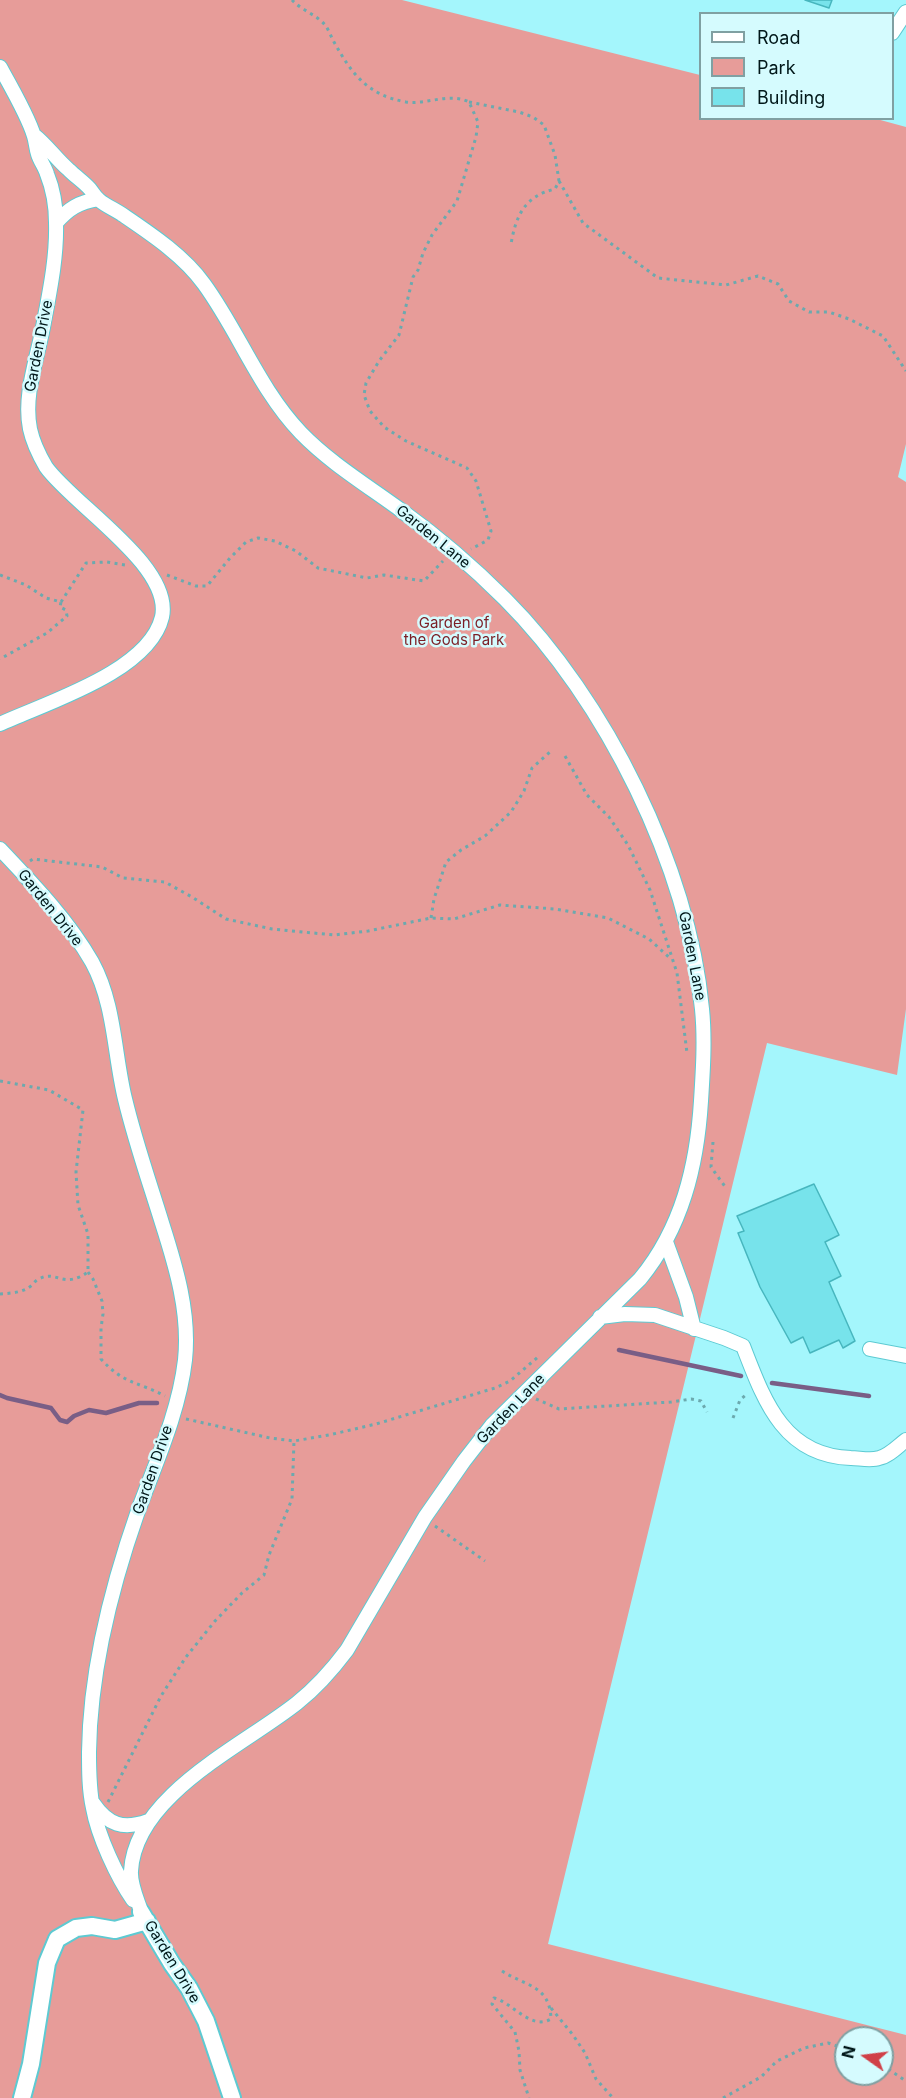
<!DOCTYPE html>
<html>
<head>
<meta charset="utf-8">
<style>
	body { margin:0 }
	#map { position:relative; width:906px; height:2098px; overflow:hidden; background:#a4f6fc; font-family:Inter,sans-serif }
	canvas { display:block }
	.legend { position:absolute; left:699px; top:12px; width:195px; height:108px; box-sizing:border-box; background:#d5fbfe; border:2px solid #80a0a2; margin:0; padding:8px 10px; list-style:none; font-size:18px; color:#011719 }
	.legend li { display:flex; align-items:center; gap:12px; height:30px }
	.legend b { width:30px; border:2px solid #80a0a2 }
	.north { position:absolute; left:834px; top:2026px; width:60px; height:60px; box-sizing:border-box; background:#d5fbfe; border:2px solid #80a0a2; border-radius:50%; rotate:284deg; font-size:16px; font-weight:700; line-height:24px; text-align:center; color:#011719 }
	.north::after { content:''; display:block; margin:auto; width:21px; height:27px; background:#d04048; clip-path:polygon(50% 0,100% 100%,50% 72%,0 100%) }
</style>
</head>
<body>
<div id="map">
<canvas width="906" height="2098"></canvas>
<ul class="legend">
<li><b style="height:8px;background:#fff"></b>Road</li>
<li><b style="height:16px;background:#e79c99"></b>Park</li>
<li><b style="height:16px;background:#77e3eb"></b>Building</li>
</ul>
<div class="north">N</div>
</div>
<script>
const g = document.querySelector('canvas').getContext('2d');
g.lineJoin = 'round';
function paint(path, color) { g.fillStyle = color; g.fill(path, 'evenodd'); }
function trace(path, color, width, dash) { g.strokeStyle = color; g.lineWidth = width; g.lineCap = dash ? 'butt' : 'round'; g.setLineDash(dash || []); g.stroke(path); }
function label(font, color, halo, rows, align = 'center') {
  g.font = font + ' Inter,sans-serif'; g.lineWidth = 5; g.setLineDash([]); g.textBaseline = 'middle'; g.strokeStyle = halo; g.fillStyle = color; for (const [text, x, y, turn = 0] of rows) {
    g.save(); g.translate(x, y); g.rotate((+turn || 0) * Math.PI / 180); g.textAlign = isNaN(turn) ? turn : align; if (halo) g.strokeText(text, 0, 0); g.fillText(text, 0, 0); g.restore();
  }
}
const green = new Path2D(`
	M0,0h402l298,75v43h173l33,9v317l-8,33 8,5v527l-9,66 -130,-32 -219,901 358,91v63h-906zM846,2038h36v36h-36z`);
const stream = new Path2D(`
	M619,1350l122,26
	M772,1383l97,13
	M0,1395l7,3 44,10 9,12 7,2 7,-6 15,-6 17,3 33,-10h18`);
const building = new Path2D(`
	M805,0h27l-3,8z
	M814,1184l25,51 -14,7 16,34 -12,6 26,59 -12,7 -4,-8 -29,13 -7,-16 -12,6 -31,-56 -22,-54 6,-2 -7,-15z`);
const path = new Path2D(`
	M292,0c9,10 25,15 33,25 4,5 6,12 9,17 18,32 33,53 72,60 21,3 43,-10 63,0l9,20 -2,15 -19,64 -25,34 -9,18 -5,17 -5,7 -14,58 -20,26 -13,22 -2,12 6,16 14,16 22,14 61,27 9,13 15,50 -3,9 -17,9
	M469,102l50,10 14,5 11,8 11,30 4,26 -4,8c-30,7 -39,26 -44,55
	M559,181l24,42 75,55 68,7 32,-9 20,8 11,17 20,11h20l20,7 34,17 23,35
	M0,575l26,10 20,13 15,4 -1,5 6,3 1,6 -20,17 -47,26
	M167,575l29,11h11l23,-28 16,-16 12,-4 17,3 21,10 22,17 49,10 17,-3 40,6 19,-20
	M61,602l25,-39 21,-1 18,3
	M565,756l22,39 22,22 19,28 22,45 27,83 10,80
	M30,861l3,-2 69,8 21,11 42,4 27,15 34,22 46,10 62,6 34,-4 63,-13 23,1 46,-14 55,4 53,9 41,21 22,20
	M431,918l3,-19 12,-37 15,-12 24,-14 26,-24 13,-21 8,-23 18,-16
	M0,1081l49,9 34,20 -7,62 2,33 10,29v38
	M713,1142l-2,25 15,21
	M88,1272l5,7 9,22 1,13 -2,14v31c22,25 38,23 64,37
	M0,1294c11,-1 23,-1 32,-9 2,-2 4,-5 7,-6 17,-10 24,11 49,-7
	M536,1399l23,10 112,-7 20,-3 10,2 6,11
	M733,1418l7,-18 7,-6
	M186,1419l84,19 24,3 35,-6 47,-11 119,-36 15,-7 28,-24
	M435,1526l50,35
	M108,1802l53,-106 25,-39 29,-36 27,-28 22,-18 5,-20 23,-56 2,-58
	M502,1971c23,15 48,14 49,48 -20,12 -39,-17 -57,-21l-2,6 23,28 4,19 1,19 9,28
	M551,2008l22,27 12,18 11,26 17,19
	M882,2065l24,16
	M723,2098l38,-21 16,-16 27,-13 24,-5 18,6`);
const minor = new Path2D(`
	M892,33l14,-21
	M0,67c10,18 28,49 34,69 2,6 2,12 4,18 2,7 7,13 9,20 6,15 9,33 9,49 1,33 -6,67 -12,99 -6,35 -21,72 -14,107 3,14 9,26 16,38 27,38 127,99 116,150 -13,55 -117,86 -162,107
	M34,135c13,10 22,24 35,35 7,7 15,12 21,19 4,5 4,7 9,11 7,6 17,10 24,15 28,19 61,41 81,69 35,48 55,105 97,149 29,30 67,53 101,78 36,26 71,56 103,88 100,100 184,268 197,410 3,30 1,61 -1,92 -4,65 -19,127 -61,178l-148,146 -28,36 -39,56 -78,133c-15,20 -31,38 -50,53 -54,43 -162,92 -166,168 -1,13 6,28 10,40
	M56,223c12,-14 23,-21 42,-24
	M0,849c33,35 68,71 92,113 23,42 22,92 33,137 10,42 24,82 37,124 14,44 28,90 23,137 -6,52 -29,102 -47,151 -27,77 -48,159 -49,241 0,19 0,38 4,56 5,28 24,69 40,92
	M666,1242l20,55 8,32
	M600,1317l25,-3 30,1 69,23 19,8c21,54 40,110 108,112 8,0 20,3 28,0 10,-2 19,-12 27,-18
	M870,1349l36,7
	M93,1803c15,22 30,27 55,18`);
const tertiary = new Path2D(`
	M141,1912l31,52 17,24 17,33 26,77
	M22,2098l9,-34 16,-101 10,-24 19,-11 16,-2 23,4 32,-9`);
const streetNames = [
	["Garden Drive",39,346,-79],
	["Garden Lane",433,537,39],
	["Garden Drive",50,908,51],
	["Garden Lane",692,956,79],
	["Garden Lane",511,1409,-46],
	["Garden Drive",153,1470,-71],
	["Garden Drive",172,1962,59]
];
const parkNames = [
	["Garden of",454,623],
	["the Gods Park",454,640]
];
paint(green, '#e79c99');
trace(stream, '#795e86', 4.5);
paint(building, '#77e3eb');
trace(building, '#47b6be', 1.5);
trace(minor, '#5dcad2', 16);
trace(tertiary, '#5dcad2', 20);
trace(path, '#6ca9ae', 3, [3, 4.5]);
trace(minor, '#fff', 14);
trace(tertiary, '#fff', 16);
label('15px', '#011719', '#d5fbfe', streetNames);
label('15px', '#7b1e25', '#d5fbfe', parkNames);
</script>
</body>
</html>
